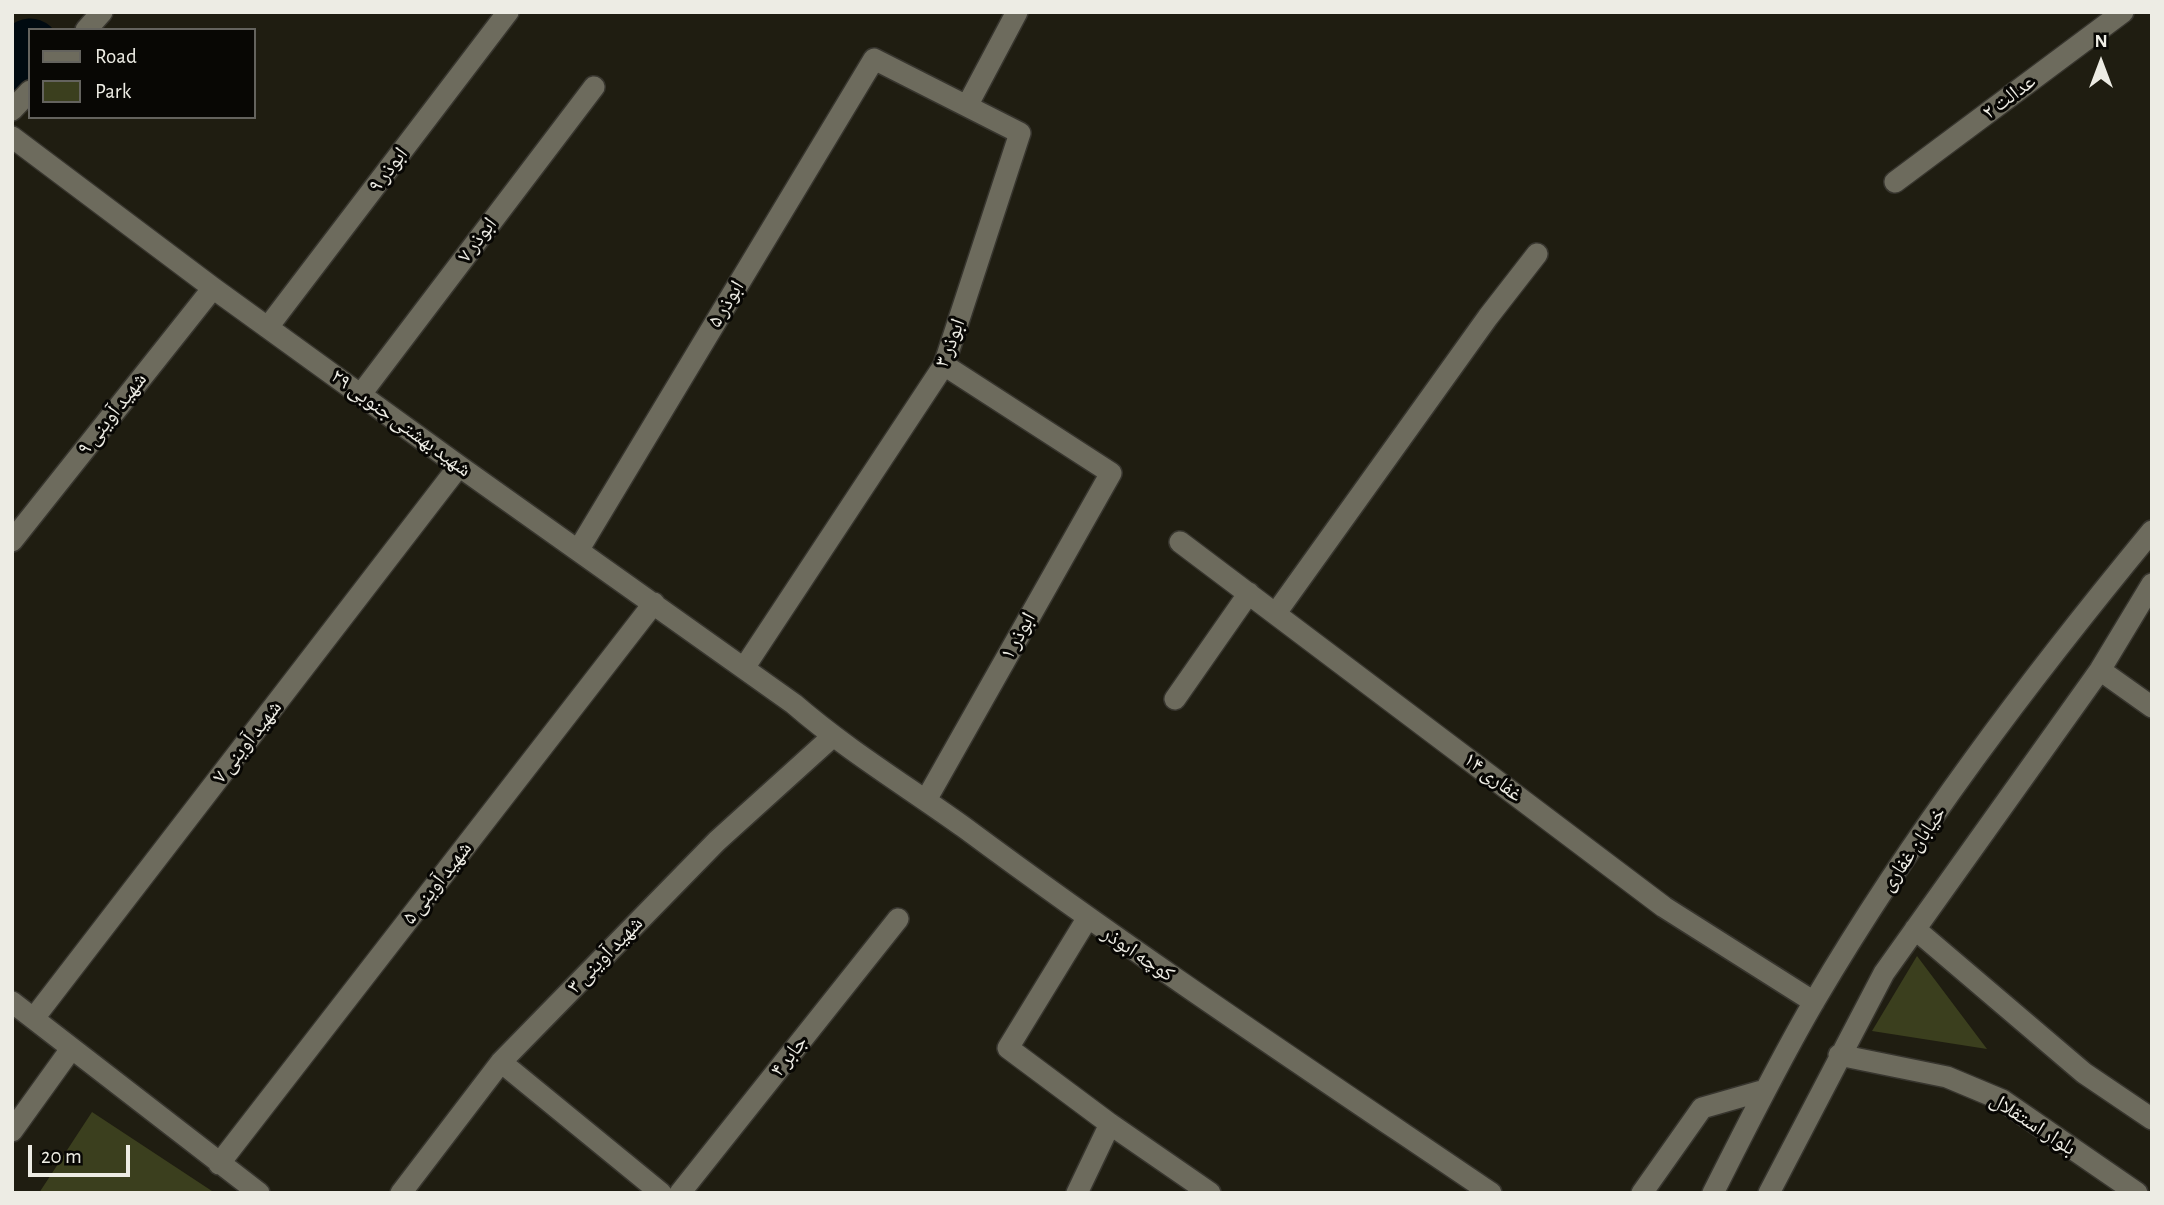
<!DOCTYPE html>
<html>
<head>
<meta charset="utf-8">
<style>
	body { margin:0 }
	#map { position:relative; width:2164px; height:1205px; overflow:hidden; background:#1f1d11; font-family:"Alegreya Sans",sans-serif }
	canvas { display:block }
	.frame { position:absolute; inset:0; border:14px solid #edece4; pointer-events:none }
	.legend { position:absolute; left:28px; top:28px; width:228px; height:91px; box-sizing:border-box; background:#080704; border:2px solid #64635e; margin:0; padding:9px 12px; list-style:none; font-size:21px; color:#edece4 }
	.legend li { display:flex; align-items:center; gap:14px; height:35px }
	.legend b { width:35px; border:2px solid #64635e }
	.north { position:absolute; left:2066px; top:28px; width:70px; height:70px; -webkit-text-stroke:5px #080704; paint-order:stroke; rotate:0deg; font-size:19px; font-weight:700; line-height:28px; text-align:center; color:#edece4 }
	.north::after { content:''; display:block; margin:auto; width:24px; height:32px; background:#edece4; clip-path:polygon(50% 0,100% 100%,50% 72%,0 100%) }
	.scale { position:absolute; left:28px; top:1145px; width:102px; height:32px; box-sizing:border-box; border:4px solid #edece4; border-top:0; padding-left:9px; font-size:21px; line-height:24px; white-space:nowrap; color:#edece4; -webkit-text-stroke:5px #080704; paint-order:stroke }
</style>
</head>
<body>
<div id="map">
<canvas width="2164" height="1205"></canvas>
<div class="frame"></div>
<ul class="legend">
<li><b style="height:9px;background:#6d6b5d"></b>Road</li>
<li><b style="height:19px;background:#3b3f1e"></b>Park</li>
</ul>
<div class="north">N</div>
<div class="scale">20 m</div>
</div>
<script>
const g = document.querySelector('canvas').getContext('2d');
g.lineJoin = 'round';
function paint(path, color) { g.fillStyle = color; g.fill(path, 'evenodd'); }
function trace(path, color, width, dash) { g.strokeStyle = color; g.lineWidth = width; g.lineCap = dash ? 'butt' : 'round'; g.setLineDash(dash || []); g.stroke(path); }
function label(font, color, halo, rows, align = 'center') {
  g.font = font + ' "Alegreya Sans","Noto Naskh Arabic",sans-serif'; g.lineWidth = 6; g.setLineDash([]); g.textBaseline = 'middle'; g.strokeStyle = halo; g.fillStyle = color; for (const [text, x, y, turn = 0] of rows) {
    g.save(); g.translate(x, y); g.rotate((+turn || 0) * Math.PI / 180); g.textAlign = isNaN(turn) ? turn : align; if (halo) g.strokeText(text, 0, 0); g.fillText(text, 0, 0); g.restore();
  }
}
const green = new Path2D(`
	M1917,956l70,93 -115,-18z
	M92,1112l123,81h-176z`);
const river = new Path2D(`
	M12,69l18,-20`);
const minor = new Path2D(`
	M86,30l16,-18
	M967,106l50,-94
	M12,110l18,-19
	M12,137l201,151 246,178 335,238c53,46 114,83 171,124 171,127 349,245 526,365
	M1895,182l228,-170
	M268,327l240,-315
	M361,394l233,-307
	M12,541l201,-253
	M1180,542l484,365 150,95
	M579,549l295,-490 146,74 -76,232 -200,303
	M1276,613l212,-296 49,-63
	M2100,670l52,37
	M1175,699l74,-106
	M926,800l185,-327 -167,-108
	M1087,919l-79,129 102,76 100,69
	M1915,929l169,144 68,46
	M12,1002l247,191
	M34,1018l425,-552
	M1839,1055l108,22 55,23 135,93
	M501,1062l160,131
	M12,1131l59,-82
	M219,1164l435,-561
	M401,1193l100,-131 216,-221 115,-104
	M680,1193l218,-274
	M1077,1193l33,-69
	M1642,1193l60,-85 63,-18
	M1713,1193c33,-65 65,-130 102,-193 97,-165 215,-321 337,-469
	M1769,1193l115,-220 216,-303 52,-86`);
const streetNames = [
	["عدالت ۲",2009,97,-37],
	["ابوذر ۹",388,170,-53],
	["ابوذر ۷",477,240,-53],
	["ابوذر ۵",726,304,-59],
	["ابوذر ۳",950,343,-69],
	["شهید آوینی ۹",112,414,-52],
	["شهید بهشتی جنوبی ۲۹",401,423,36],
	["ابوذر ۱",1018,636,-61],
	["شهید آوینی ۷",247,742,-52],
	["غفاری ۱۴",1493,777,37],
	["خیابان غفاری",1913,849,-55],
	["شهید آوینی ۵",437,883,-52],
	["کوچه ابوذر",1138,954,34],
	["شهید آوینی ۳",605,955,-46],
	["جابر ۴",789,1056,-52],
	["بلوار استقلال",2033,1124,33]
];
paint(green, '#3b3f1e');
trace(river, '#000a10', 61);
trace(minor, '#37352e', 24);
trace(minor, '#6d6b5d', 21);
label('21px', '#edece4', '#080704', streetNames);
</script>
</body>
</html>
